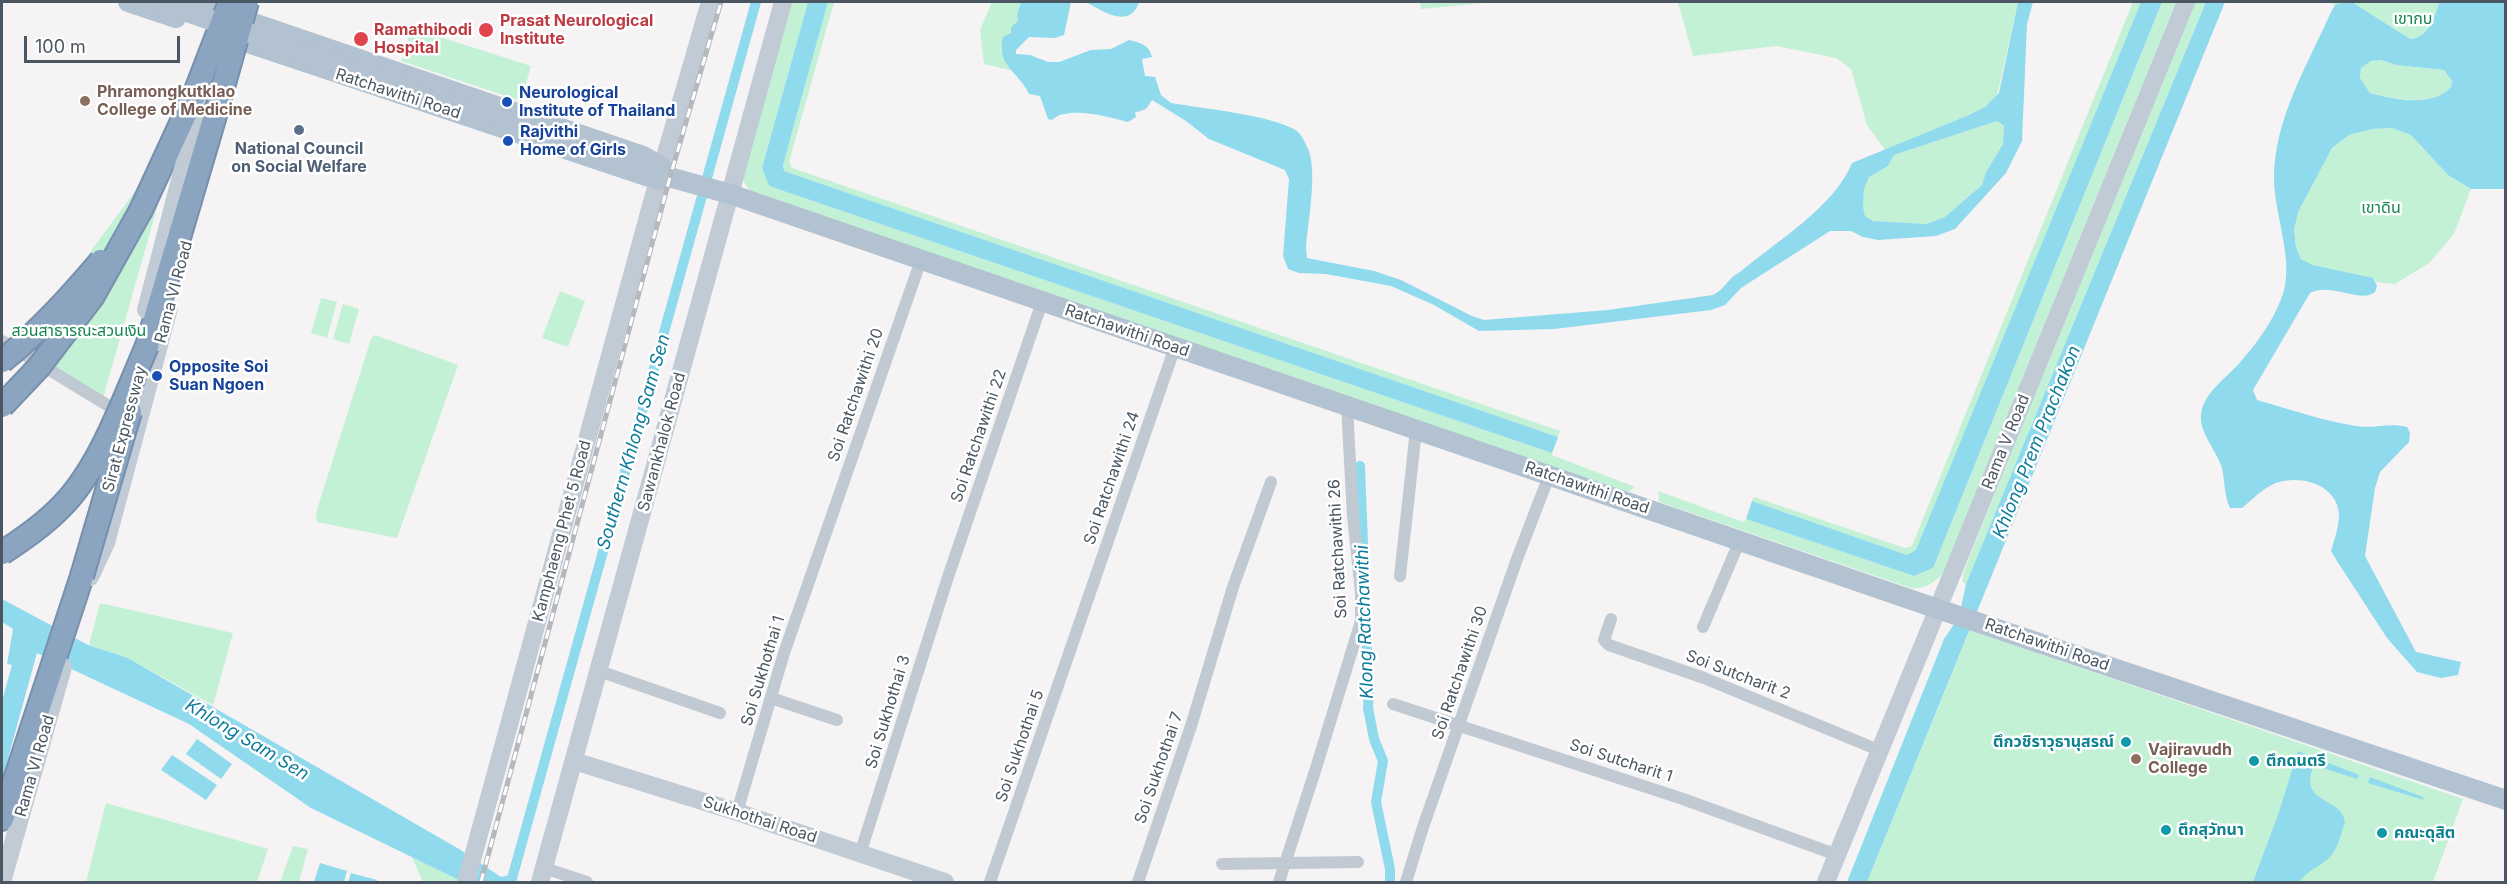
<!DOCTYPE html>
<html>
<head>
<meta charset="utf-8">
<style>
	body { margin:0 }
	#map { position:relative; width:2507px; height:884px; overflow:hidden; background:#f5f3f3; font-family:Inter,sans-serif }
	canvas { display:block }
	.frame { position:absolute; inset:0; border:3px solid #4a5661; pointer-events:none }
	.scale { position:absolute; left:24px; top:36px; width:156px; height:27px; box-sizing:border-box; border:3px solid #4a5661; border-top:0; padding-left:8px; font-size:18px; line-height:21px; white-space:nowrap; color:#4a5661; -webkit-text-stroke:4px #fff; paint-order:stroke }
</style>
</head>
<body>
<div id="map">
<canvas width="2507" height="884"></canvas>
<div class="frame"></div>
<div class="scale">100 m</div>
</div>
<script>
const g = document.querySelector('canvas').getContext('2d');
g.lineJoin = 'round';
function paint(path, color) { g.fillStyle = color; g.fill(path, 'evenodd'); }
function trace(path, color, width, dash) { g.strokeStyle = color; g.lineWidth = width; g.lineCap = dash ? 'butt' : 'round'; g.setLineDash(dash || []); g.stroke(path); }
function label(font, color, halo, rows, align = 'center') {
  g.font = font + ' Inter,"Noto Sans Thai",sans-serif'; g.lineWidth = 5; g.setLineDash([]); g.textBaseline = 'middle'; g.strokeStyle = halo; g.fillStyle = color; for (const [text, x, y, turn = 0] of rows) {
    g.save(); g.translate(x, y); g.rotate((+turn || 0) * Math.PI / 180); g.textAlign = isNaN(turn) ? turn : align; if (halo) g.strokeText(text, 0, 0); g.fillText(text, 0, 0); g.restore();
  }
}
const green = new Path2D(`
	M787,2h21l-46,166 7,18 783,267v2l83,32 -7,5 -44,-15 -830,-283 -7,-7 -5,-9z
	M828,2h6l-45,160 3,6 768,263 -2,6 -774,-266 -1,-6z
	M992,2h29l-4,12 1,7 -18,27 10,22 -26,-6 -4,-34z
	M1420,2h73l-72,7z
	M1678,2h340l-21,94 -12,11 -16,8 -84,35 -18,-25 -16,-56 -15,-11 -60,-12 -83,10z
	M2133,2h8l-224,548 -10,5 -155,-54 2,-4 151,51 7,-2z
	M2162,2h14l-233,571c-8,9 -19,17 -32,15l-252,-86 -1,-11 85,31 3,-3 168,57 19,-8z
	M2193,2h13l-240,582 -4,-3 3,-13z
	M2328,2h112c-7,16 -10,35 -30,37l-58,-37 -17,3z
	M412,28l119,38 -10,35 -120,-40z
	M2381,60l15,5 48,5 8,11 -1,6c-19,21 -57,11 -81,6l-10,-15 1,-10 10,-7z
	M1997,121l7,5 -1,18 -17,28 -4,13 -37,32 -19,7 -53,-3 -8,-5 -2,-9 1,-19 5,-11 19,-11 6,-11z
	M2392,128l19,7 37,40 23,14 -17,45 -25,29 -34,21 -19,-2 -4,-4 -59,-13 -12,-6 -5,-12 -2,-17 3,-18 35,-64 17,-13 23,-6z
	M152,168l15,5 -64,225 -93,-60 56,-53z
	M560,291l25,10 -17,46 -26,-9z
	M321,298l16,4 -10,36 -16,-5z
	M343,304l16,5 -10,35 -16,-5z
	M375,335l83,30 -61,173 -80,-16 -1,-9 6,-19 49,-155z
	M100,603l133,30 -20,72 -85,-47 -39,-13z
	M1970,630l493,169 -30,83h-566z
	M106,803l162,46 -11,33h-171z
	M293,846l15,3 -9,33h-19z
	M412,857l45,22 -1,3h-33z`);
const water = new Path2D(`
	M808,2h20l-45,163 1,6 774,266 -6,16 -783,-267 -7,-18z
	M1021,2h50l-7,33 -9,3 -26,-1 -13,13v4l14,1 18,7h11l32,-12 20,-1 18,-9c11,3 20,4 23,17l-10,2 3,17 10,1 6,18 10,8c29,5 105,13 126,28 5,4 9,14 12,20 8,26 -1,69 -3,97l1,10 67,13 27,9 71,36 12,4 124,-10 105,-15c12,-6 15,-17 27,-23 36,-30 95,-66 112,-109l117,-48 16,-8 14,-14 19,-91h15l-6,22 -5,117 -16,32 -51,56 -19,7 -58,4 -15,-3 -12,-6h-21l-89,57 -16,17 -14,5 -157,19 -75,2 -45,-26 -43,-19 -65,-12 -27,-1 -11,-4 -5,-13 6,-77 -4,-9 -76,-31 -23,-18 -34,-21c-5,8 -6,11 -17,12l1,5 -8,5c-18,-5 -61,-17 -76,-2l-4,-1 -8,-23 -11,-2c-9,-21 -34,-29 -26,-57l8,-4v-6l7,-6 -1,-7zM1997,121l7,5 -1,18 -17,28 -4,13 -37,32 -19,7 -53,-3 -8,-5 -2,-9 1,-18 5,-12 19,-11 6,-11z
	M1086,2h53c-9,28 -37,9 -53,0z
	M2141,2h21l-229,566 -19,8 -168,-57 6,-18 155,54 9,-5z
	M2206,2h19l-358,880h-20l97,-243 15,-22 7,-33z
	M2344,2h8l58,37c20,-2 23,-21 30,-37h65v187h-34l-23,-14 -37,-40 -19,-7 -20,1 -23,6 -17,13 -34,64 -4,18 2,17 5,12 12,6 60,13 4,8 -2,6c-14,12 -44,-10 -65,1l-57,97 4,10c32,9 66,21 99,26 17,3 35,-4 51,1l3,6 -1,9 -29,30 -5,16 -10,68 51,96 45,10 -3,13 -17,3 -24,-6 -30,-34 -50,-77 -6,-10c3,-10 7,-22 8,-33 1,-32 -36,-44 -63,-35 -13,5 -23,16 -34,25h-12c-6,-12 -5,-27 -8,-40 -6,-20 -26,-37 -20,-59 5,-19 28,-34 40,-49 17,-19 35,-45 42,-70 9,-33 -10,-77 -10,-112 0,-59 34,-114 57,-166l4,-7zM2381,60l15,5 48,5 8,11 -1,6c-19,21 -57,12 -81,6l-10,-15 1,-10 10,-7z
	M2,599l86,46 40,13 331,191 42,28 9,-2 6,7h-53l-152,-74 -122,-84 -152,-71 -35,127v-79l10,-36 -5,-1 6,-35 -11,-7z
	M197,739l35,25 -11,15 -35,-25z
	M2298,751l61,24 -2,4 -43,-14c-17,40 28,31 31,57 -4,11 -7,28 -16,36 -10,9 -22,13 -30,24h-46l26,-70z
	M172,755l45,30 -11,15 -45,-30z
	M2370,777l53,20 1,3 -56,-17z
	M320,863l27,8 -3,11h-30z
	M351,873l26,7 -1,2h-28z`);
const canal = new Path2D(`
	M1360,466l4,104
	M1365,613l4,77 -1,18 6,31 9,22 -7,41 14,67v13
	M511,882l245,-880`);
const street = new Path2D(`
	M2,341l115,70
	M1400,576l16,-146
	M1611,619l-7,21 5,5 95,33 177,73
	M1703,627l37,-87
	M599,671l121,42
	M771,698l66,22
	M1393,704l290,95 154,56
	M737,812l47,-159 137,-393
	M860,854l87,-274 95,-278
	M1222,864l136,-2
	M544,868l43,14
	M990,882l185,-535
	M1138,882l53,-156 42,-139 38,-105
	M1279,882l37,-114 45,-147v-28l-8,-77 -6,-110
	M1406,882l17,-55 94,-268 32,-83`);
const secondary = new Path2D(`
	M662,167l48,-165
	M146,310l58,-222
	M90,577l16,-34 63,-235
	M574,761l163,51 208,70
	M2,882l61,-215
	M466,882l192,-702
	M540,882l243,-880
	M1826,882l360,-880`);
const primary = new Path2D(`
	M128,2l48,16
	M192,2l451,154 19,11 7,10
	M224,35l434,145 11,-3 61,17 1208,415 568,191`);
const highway = new Path2D(`
	M141,210l54,-117
	M147,346l67,-227
	M2,819l80,-243`);
const rail = new Path2D(`
	M481,882l189,-705 51,-175`);
const primaryBridge = new Path2D(`
	M157,2l449,151`);
const highwayBridge = new Path2D(`
	M195,93l35,-91
	M214,119l33,-117
	M2,361c37,-29 68,-64 99,-100
	M2,406l36,-38 55,-72 48,-86
	M2,553c21,-14 43,-29 61,-48 38,-39 62,-109 84,-159
	M82,576l48,-164`);
const markers = [
	[486,30,8,"#e0444e"],
	[361,39,8,"#e0444e"],
	[85,101,6,"#8d6e63"],
	[507,102,6,"#1a4fb4"],
	[299,130,6,"#5c6f8a"],
	[508,141,6,"#1a4fb4"],
	[157,376,6,"#1a4fb4"],
	[2126,742,6,"#0f9aa8"],
	[2136,759,6,"#8d6e63"],
	[2254,761,6,"#0f9aa8"],
	[2166,830,6,"#0f9aa8"],
	[2382,833,6,"#0f9aa8"]
];
const parkNames = [
	["เขากบ",2413,19],
	["เขาดิน",2381,208],
	["สวนสาธารณะสวนเงิน",79,331]
];
const healthNames = [
	["Prasat Neurological",500,21],
	["Institute",500,39],
	["Ramathibodi",374,30],
	["Hospital",374,48]
];
const educationNames = [
	["Phramongkutklao",97,92],
	["College of Medicine",97,110],
	["Vajiravudh",2148,750],
	["College",2148,768]
];
const transitNames = [
	["Neurological",519,93],
	["Institute of Thailand",519,111],
	["Rajvithi",520,132],
	["Home of Girls",520,150],
	["Opposite Soi",169,367],
	["Suan Ngoen",169,385]
];
const streetNames = [
	["Ratchawithi Road",398,94,18],
	["Rama VI Road",174,292,-75],
	["Ratchawithi Road",1127,331,19],
	["Soi Ratchawithi 20",856,395,-71],
	["Sirat Expressway",125,429,-75],
	["Soi Ratchawithi 22",979,436,-71],
	["Sawankhalok Road",662,442,-75],
	["Rama V Road",2006,442,-68],
	["Soi Ratchawithi 24",1112,478,-71],
	["Ratchawithi Road",1587,488,19],
	["Kamphaeng Phet 5 Road",562,531,-75],
	["Soi Ratchawithi 26",1338,549,-93],
	["Ratchawithi Road",2047,645,19],
	["Soi Sukhothai 1",763,671,-73],
	["Soi Ratchawithi 30",1460,673,-71],
	["Soi Sutcharit 2",1738,675,21],
	["Soi Sukhothai 3",888,712,-73],
	["Soi Sukhothai 5",1020,746,-71],
	["Soi Sutcharit 1",1621,761,18],
	["Rama VI Road",35,766,-74],
	["Soi Sukhothai 7",1159,768,-71],
	["Sukhothai Road",760,820,18]
];
const serviceNames = [
	["National Council",299,149],
	["on Social Welfare",299,167]
];
const cultureNames = [
	["ตึกวชิราวุธานุสรณ์",2114,742,"right"],
	["ตึกดนตรี",2266,761],
	["ตึกสุวัทนา",2178,830],
	["คณะดุสิต",2394,833]
];
const waterNames = [
	["Southern Khlong Sam Sen",634,442,-74],
	["Khlong Prem Prachakon",2037,442,-68],
	["Klong Ratchawithi",1365,622,-92],
	["Khlong Sam Sen",247,740,31]
];
paint(green, '#c3f1d5');
paint(water, '#90daee');
trace(canal, '#90daee', 10);
trace(highway, '#7690ad', 26);
trace(street, '#c1cad2', 12);
trace(secondary, '#c1cbd6', 18);
trace(primary, '#b3c2d1', 20);
trace(highway, '#8ba5c1', 22);
trace(rail, '#b5b8bd', 5);
trace(rail, '#fff', 3, [9]);
trace(highwayBridge, '#7690ad', 26, []);
trace(primaryBridge, '#b3c2d1', 20);
trace(highwayBridge, '#8ba5c1', 22);
for (const [x, y, r, color] of markers) { const dot = new Path2D(); dot.arc(x, y, r, 0, 2 * Math.PI); g.fillStyle = color; g.fill(dot); trace(dot, '#fff', 2); }
label('16px', '#17864f', '#fff', parkNames);
label('bold 16px', '#be3a42', '#fff', healthNames, 'left');
label('bold 16px', '#785e54', '#fff', educationNames, 'left');
label('bold 16px', '#164399', '#fff', transitNames, 'left');
label('16px', '#4a5661', '#fff', streetNames);
label('bold 16px', '#4e5e75', '#fff', serviceNames);
label('bold 16px', '#0d838f', '#fff', cultureNames, 'left');
label('italic 18px', '#0c7c9b', '#fff', waterNames);
</script>
</body>
</html>
